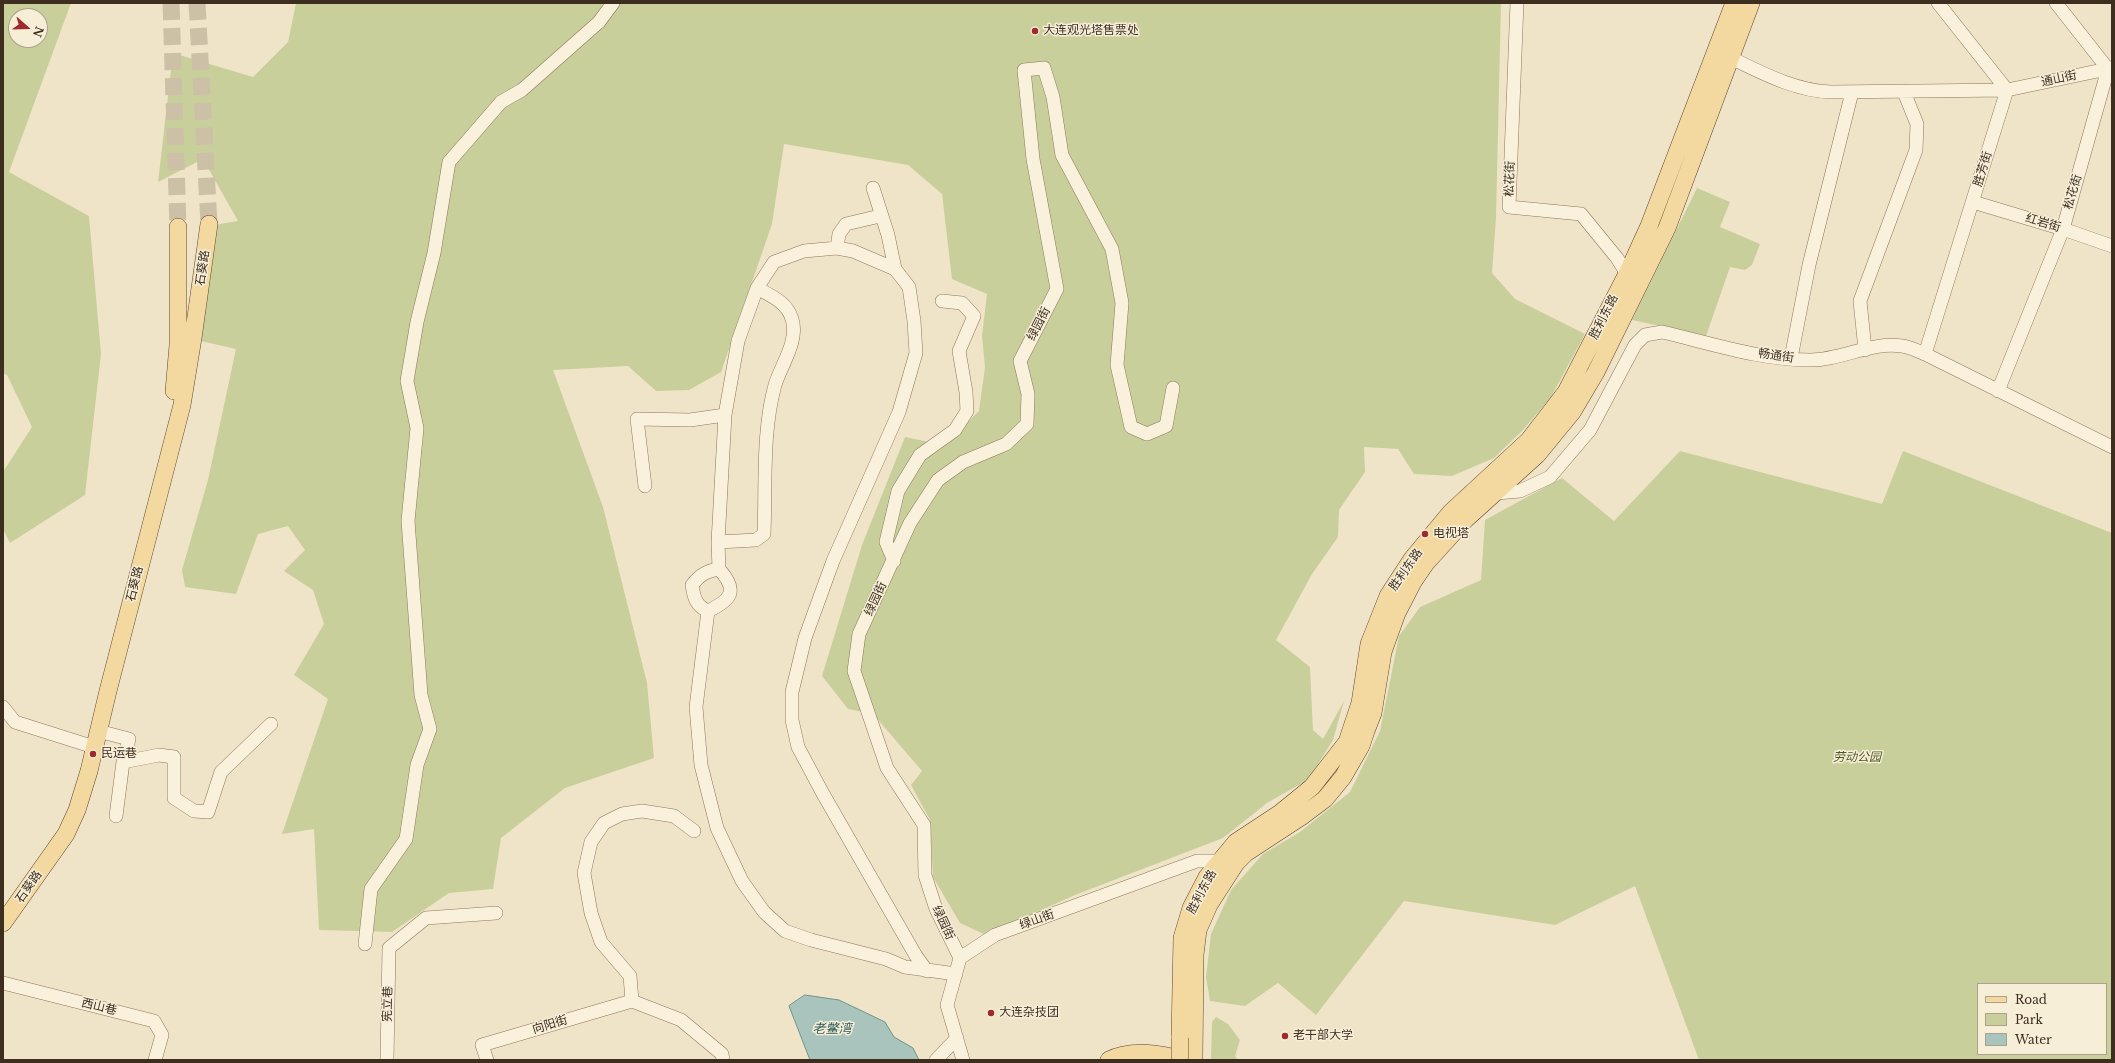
<!DOCTYPE html>
<html>
<head>
<meta charset="utf-8">
<style>
	body { margin:0 }
	#map { position:relative; width:2115px; height:1063px; overflow:hidden; background:#f0e4c8; font-family:"Libre Baskerville",serif }
	canvas { display:block }
	.frame { position:absolute; inset:0; border:4px solid #3d2e20; pointer-events:none }
	.legend { position:absolute; left:1977px; top:983px; width:130px; height:72px; box-sizing:border-box; background:#f7eed8; border:1px solid #ada18e; margin:0; padding:5px 7px; list-style:none; font-size:12px; color:#3d2e20 }
	.legend li { display:flex; align-items:center; gap:8px; height:20px }
	.legend b { width:20px; border:1px solid #ada18e }
	.north { position:absolute; left:8px; top:8px; width:40px; height:40px; box-sizing:border-box; background:#f7eed8; border:1px solid #ada18e; border-radius:50%; rotate:110deg; font-size:11px; font-weight:700; line-height:16px; text-align:center; color:#3d2e20 }
	.north::after { content:''; display:block; margin:auto; width:14px; height:18px; background:#9e2a2b; clip-path:polygon(50% 0,100% 100%,50% 72%,0 100%) }
</style>
</head>
<body>
<div id="map">
<canvas width="2115" height="1063"></canvas>
<div class="frame"></div>
<ul class="legend">
<li><b style="height:5px;background:#f3d9a0"></b>Road</li>
<li><b style="height:11px;background:#c9cf9b"></b>Park</li>
<li><b style="height:11px;background:#a9c4bc"></b>Water</li>
</ul>
<div class="north">N</div>
</div>
<script>
const g = document.querySelector('canvas').getContext('2d');
g.lineJoin = 'round';
function paint(path, color) { g.fillStyle = color; g.fill(path, 'evenodd'); }
function trace(path, color, width, dash) { g.strokeStyle = color; g.lineWidth = width; g.lineCap = dash ? 'butt' : 'round'; g.setLineDash(dash || []); g.stroke(path); }
function label(font, color, halo, rows, align = 'center') {
  g.font = font + ' "Libre Baskerville","Noto Sans SC",serif'; g.lineWidth = 3; g.setLineDash([]); g.textBaseline = 'middle'; g.strokeStyle = halo; g.fillStyle = color; for (const [text, x, y, turn = 0] of rows) {
    g.save(); g.translate(x, y); g.rotate((+turn || 0) * Math.PI / 180); g.textAlign = isNaN(turn) ? turn : align; if (halo) g.strokeText(text, 0, 0); g.fillText(text, 0, 0); g.restore();
  }
}
const green = new Path2D(`
	M3,3h68l-62,169 80,44 12,138 -16,141 -75,48 -7,-14v-57l29,-45 -25,-52 -4,-2zM16,16h24v24h-24z
	M296,3h1205l-5,215 -4,55 23,26 70,35 -34,63 -28,33 -29,28 -42,18 -38,-2 -16,-25 -34,-2 1,25 -26,38 -1,27 -26,37 -36,66 34,27 3,63 10,9 21,-38 -11,39 -25,40 -41,23 -44,35 -148,57 -89,40 -26,-12 -27,-46 -3,-57 -19,-35 11,-14 -49,-57 -25,-5 -26,-33 40,-131 43,-108 39,8 35,-34 6,-44 -3,-31 5,-42 -35,-15 -10,-85 -34,-29 -124,-21 -12,80 -51,148 -32,18 -33,1 -28,-25 -75,4 50,137 44,176 7,75 -89,30 -64,50 -8,51 -44,4 -57,39 -73,-2 -5,-101 -32,5 46,-135 -34,-24 30,-51 -11,-34 -29,-19 21,-21 -17,-24 -30,8 -22,60 -51,-7 -3,-17 26,-90 28,-131 -35,-8 13,-116 24,-4 -35,-62 -45,23 15,-129 80,24 35,-35z
	M1697,188l33,14 -10,25 40,17 -8,21 -7,5 -15,-3 -24,69 -74,-16z
	M1680,451l202,53 21,-53 209,82v527h-413l-64,-174 -80,39 -151,-24 -88,114 -38,-32 -33,23 -35,-5 -4,-24 5,-43 20,-44 32,-36 37,-22 50,-40 30,-61 19,-95 21,-29 61,-27 4,-60 77,-42 52,43zM1978,984h128v70h-128z
	M1216,1017l12,7 12,16 -5,16 3,4h-27l1,-38z`);
const water = new Path2D(`
	M805,995l34,5 46,22 9,15 19,11 6,12h-109l-21,-54z`);
const majorTunnel = new Path2D(`
	M171,3l7,224
	M197,3l12,221`);
const minor = new Path2D(`
	M1517,3l-8,204 72,7 36,44 10,16
	M1731,58c31,15 65,33 100,34l176,-2 105,-22
	M873,188l15,47 7,34
	M1973,202l90,27 49,17
	M837,248l2,-14 7,-10 34,-8
	M1865,350l-5,-49 56,-151 1,-26 -13,-32
	M1925,354l82,-264 -69,-87
	M1791,358l18,-93 43,-173
	M1998,391l65,-162 45,-160 -52,-66
	M645,486l-8,-67 53,1 35,-5
	M1497,493l23,-2 30,-14 40,-47 45,-85 10,-10 17,-3c48,11 98,28 147,28 31,1 62,-19 93,-14 8,1 16,5 23,8l187,93
	M718,542l38,-2 8,-6c2,-49 -2,-102 11,-149 6,-20 24,-44 17,-66 -5,-17 -21,-23 -35,-31
	M894,561l-8,-19 12,-51 22,-36 35,-25 12,-19 -1,-19 -7,-41 15,-35 -12,-13 -20,-2
	M719,569c-13,2 -19,6 -27,16 2,13 4,21 16,26 23,-11 31,-20 11,-42l-1,-27 7,-127 13,-74 19,-53 17,-26 30,-11 33,-3 16,3 42,18 14,18 5,34 2,32 -17,59 -66,149 -28,77 -13,54v28l6,27 24,45 94,164 11,15
	M708,611l-12,96 5,58 16,63 25,53 22,31 21,19 26,9 75,19 19,8 51,7
	M3,707l12,15 79,25
	M98,731l31,8 -6,23 -7,54
	M123,762l36,-7 15,2v41l20,13 14,1 13,-40 50,-48
	M694,831l-20,-15 -32,-5 -20,3 -18,9 -13,19 -7,31 7,40 10,29 29,34 2,25 49,19 41,34 1,6
	M365,944l6,-55 35,-50 11,-74 13,-36 -9,-34 -13,-174 9,-93 -10,-47 10,-59 17,-69 15,-91 52,-60 21,-12 77,-68 14,-19
	M960,958l-24,-49 -11,-34 -1,-50 -37,-57 -33,-97 5,-37 51,-111 28,-43 25,-18 43,-18 21,-20 1,-30 -8,-33 37,-72 -24,-130 -9,-89 20,-2 9,29 9,58 50,94 10,54 -5,62 14,62 16,7 19,-8 7,-38
	M3,983l151,38 8,14 -7,25
	M387,1060l2,-112 37,-30 70,-5
	M487,1060l-5,-15 150,-44
	M936,1060l21,-22
	M963,1060l-16,-55 13,-47 35,-23 202,-74h22`);
const major = new Path2D(`
	M174,391l4,-46v-118
	M3,923l63,-89 11,-24 12,-39 19,-80 74,-286 11,-67 16,-114
	M1180,1038l2,-100 9,-30 16,-31 29,-35 44,-29 32,-26 35,-45 13,-39 9,-59 19,-48 24,-37 39,-47 78,-72 37,-48 61,-118 22,-48 85,-223
	M1109,1060c21,-11 51,-7 73,0
	M1194,1060l1,-105 3,-25 11,-25 27,-42 10,-10 55,-36 24,-18 18,-22 18,-31 5,-15 7,-18 10,-61 14,-39 16,-31 13,-19 40,-44 71,-64 36,-44 23,-39 71,-144 84,-225`);
const majorBridge = new Path2D(`
	M1180,1060v-22`);
const markers = [
	[1035,31,4,"#9e2a2b"],
	[1425,534,4,"#9e2a2b"],
	[93,754,4,"#9e2a2b"],
	[991,1013,4,"#9e2a2b"],
	[1285,1036,4,"#9e2a2b"]
];
const poiNames = [
	["大连观光塔售票处",1043,31],
	["电视塔",1433,534],
	["民运巷",101,754],
	["大连杂技团",999,1013],
	["老干部大学",1293,1036]
];
const streetNames = [
	["通山街",2059,79,-12],
	["胜芳街",1983,169,-73],
	["松花街",1510,179,-88],
	["松花街",2073,192,-74],
	["红岩街",2043,223,17],
	["石葵路",203,268,-82],
	["胜利东路",1604,317,-63],
	["绿园街",1039,324,-63],
	["畅通街",1776,356,8],
	["胜利东路",1406,570,-55],
	["石葵路",135,584,-76],
	["绿园街",876,599,-65],
	["石葵路",29,887,-55],
	["胜利东路",1202,892,-62],
	["绿山街",1037,920,-20],
	["绿园街",943,923,65],
	["宪立巷",388,1004,-89],
	["西山巷",99,1007,14],
	["向阳街",550,1025,-17]
];
const parkNames = [
	["劳动公园",1857,758]
];
const waterNames = [
	["老鳖湾",832,1029]
];
paint(green, '#c9cf9b');
paint(water, '#a9c4bc');
trace(water, '#6f938a', 1);
trace(majorTunnel, '#ccc0a6', 17, [17, 8]);
trace(minor, '#8d765c', 14);
trace(major, '#5b4430', 18);
trace(minor, '#faf1dc', 13);
trace(major, '#f3d9a0', 17);
trace(majorBridge, '#5b4430', 18, []);
trace(majorBridge, '#f3d9a0', 17);
for (const [x, y, r, color] of markers) { const dot = new Path2D(); dot.arc(x, y, r, 0, 2 * Math.PI); g.fillStyle = color; g.fill(dot); trace(dot, '#f7eed8', 1.5); }
label('12px', '#3d2e20', '#f7eed8', poiNames, 'left');
label('12px', '#3d2e20', '#f7eed8', streetNames);
label('italic 12px', '#4d5a26', '#f7eed8', parkNames);
label('italic 13px', '#2f5d5a', '#f7eed8', waterNames);
</script>
</body>
</html>
